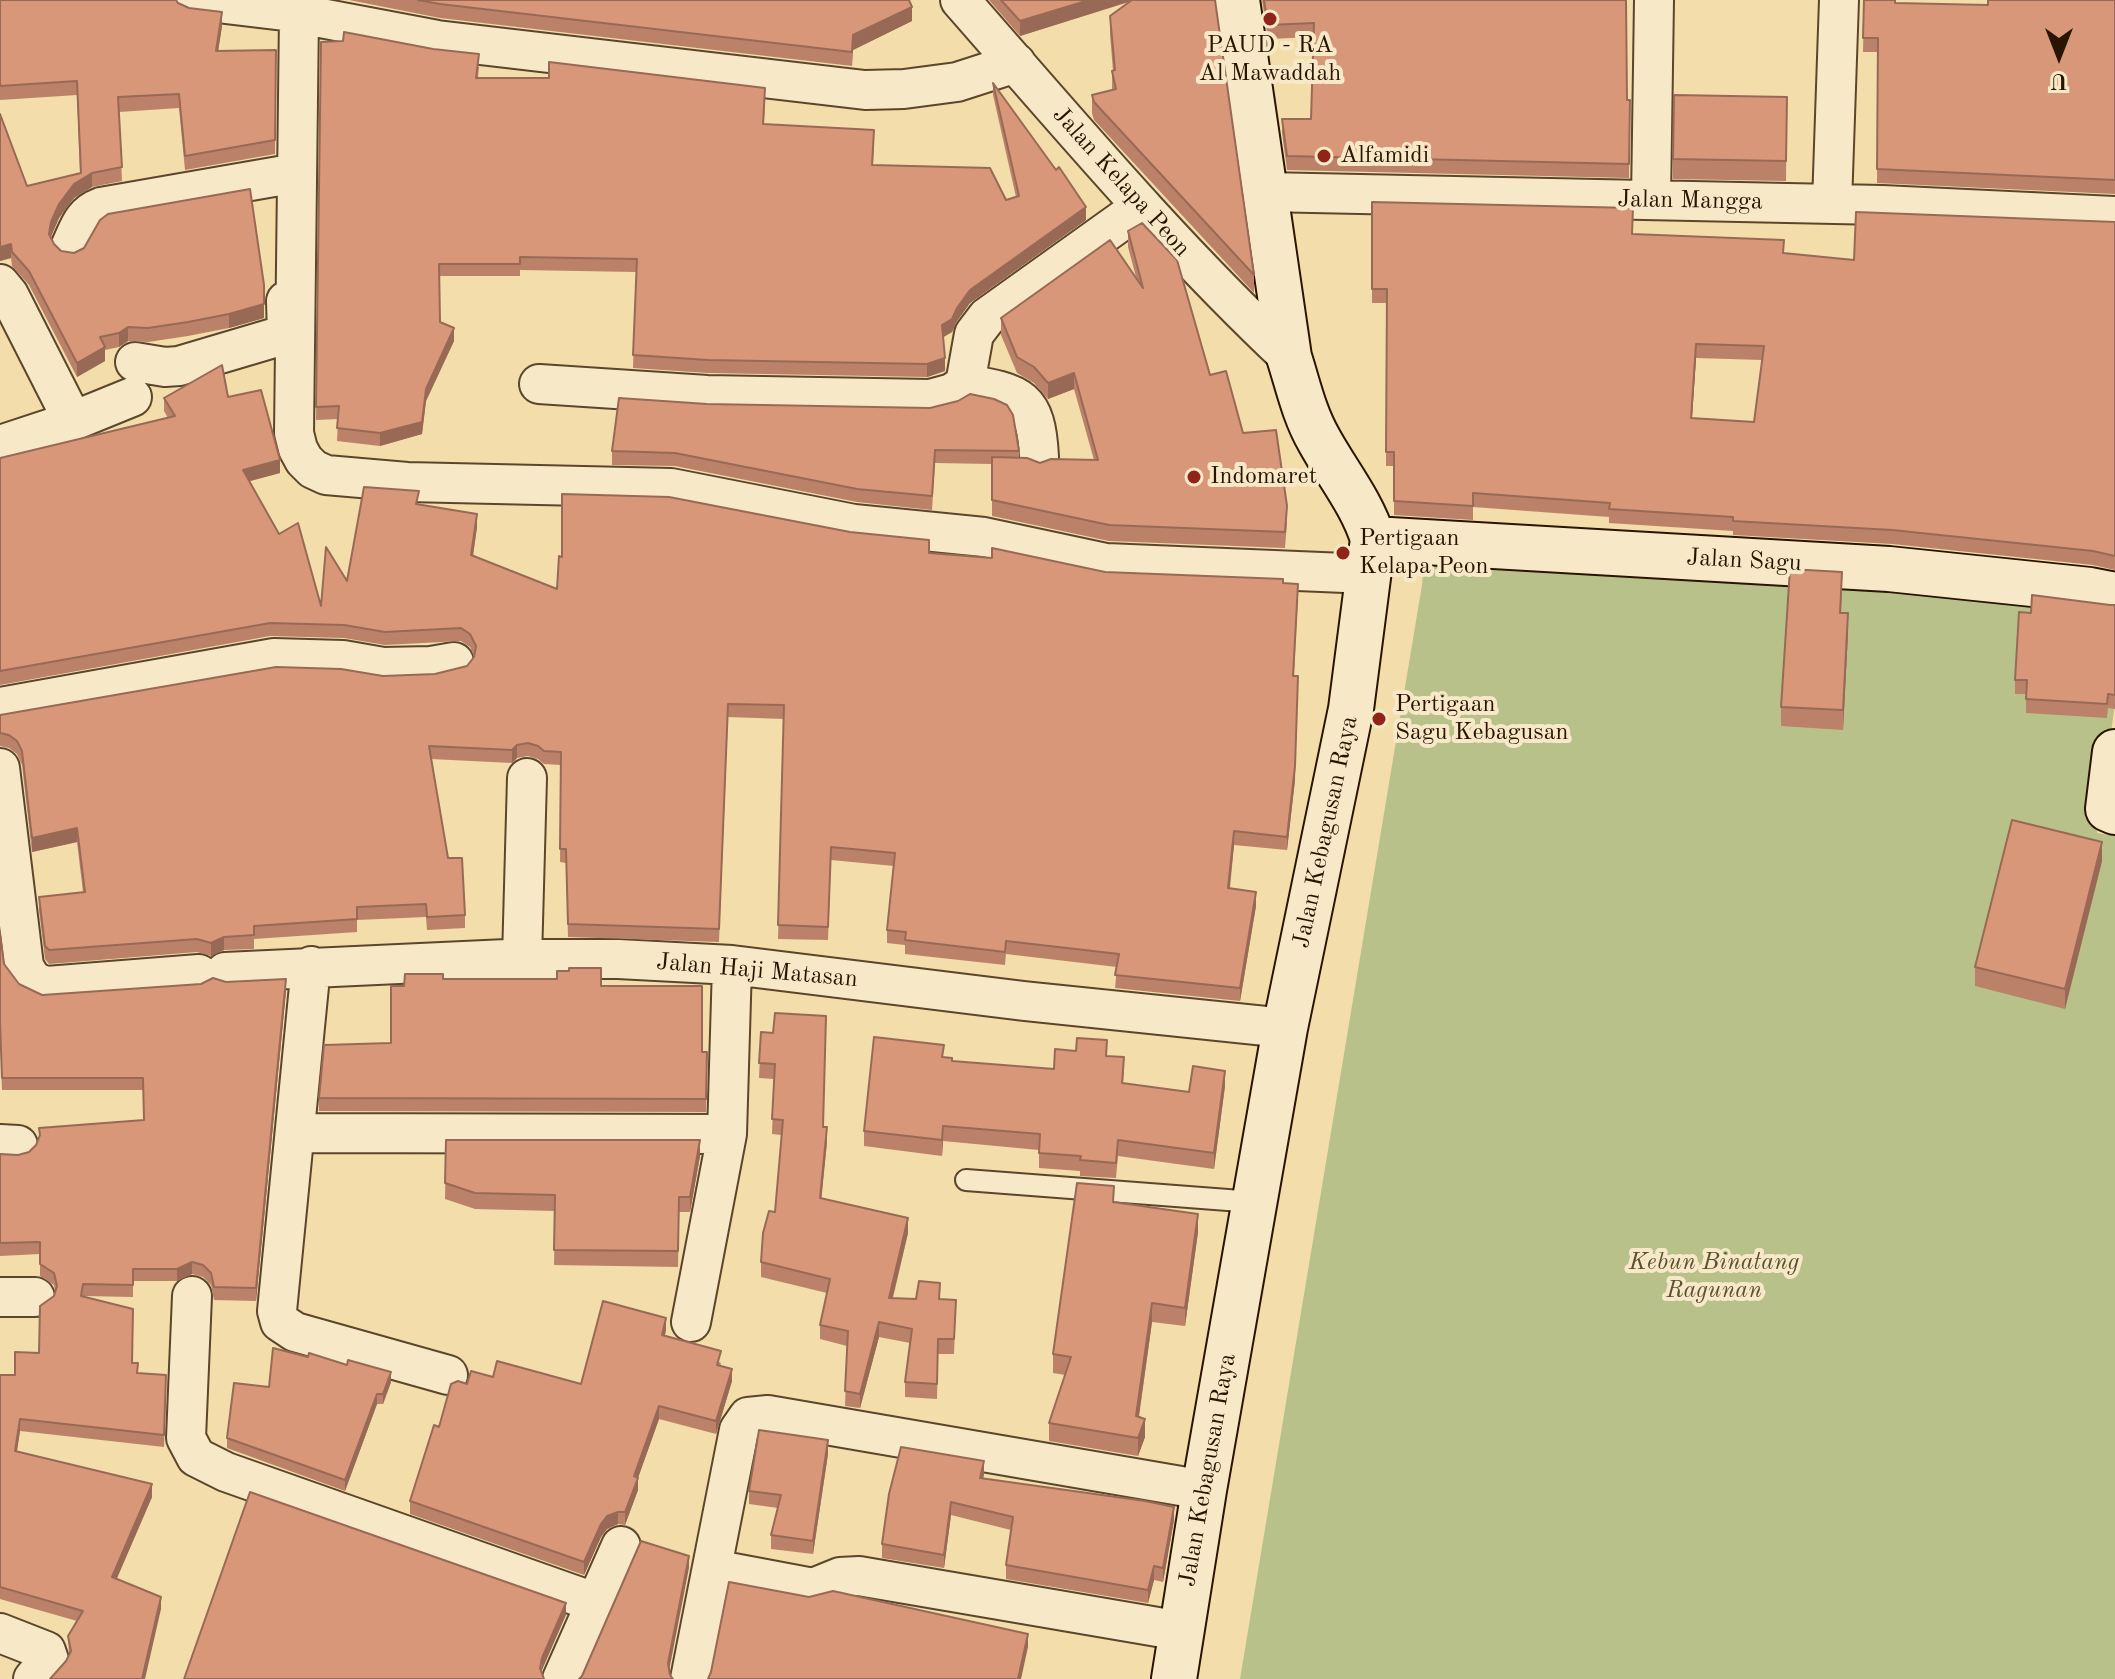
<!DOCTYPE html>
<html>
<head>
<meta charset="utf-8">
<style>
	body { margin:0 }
	#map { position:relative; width:2115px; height:1679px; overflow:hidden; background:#f2ddab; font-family:"Old Standard TT",serif }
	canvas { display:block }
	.north { position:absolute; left:2019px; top:16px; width:80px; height:80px; -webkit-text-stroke:6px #f7e9c8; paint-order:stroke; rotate:180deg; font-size:22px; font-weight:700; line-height:32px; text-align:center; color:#291400 }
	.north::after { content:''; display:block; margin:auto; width:28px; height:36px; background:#291400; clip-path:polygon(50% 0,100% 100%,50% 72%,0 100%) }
</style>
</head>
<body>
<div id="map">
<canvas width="2115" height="1679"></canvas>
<div class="north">U</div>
</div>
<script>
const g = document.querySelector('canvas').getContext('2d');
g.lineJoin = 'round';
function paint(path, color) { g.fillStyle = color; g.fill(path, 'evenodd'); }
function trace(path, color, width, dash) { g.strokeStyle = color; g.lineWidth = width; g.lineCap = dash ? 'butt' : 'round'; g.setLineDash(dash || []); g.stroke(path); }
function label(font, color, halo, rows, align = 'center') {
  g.font = font + ' "Old Standard TT",serif'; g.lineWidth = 8; g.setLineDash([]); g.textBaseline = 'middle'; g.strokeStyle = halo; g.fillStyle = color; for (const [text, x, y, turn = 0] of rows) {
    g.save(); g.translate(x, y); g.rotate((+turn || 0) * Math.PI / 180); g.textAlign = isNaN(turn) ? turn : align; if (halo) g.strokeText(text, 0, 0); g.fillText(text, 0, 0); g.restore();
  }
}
const green = new Path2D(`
	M1424,557l691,40v107l-18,129 18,3v843h-875l182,-1094z`);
const lane = new Path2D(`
	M966,1180l288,22`);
const street = new Path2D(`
	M192,0l92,11 153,29 428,50 39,-1 53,-7 59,-19
	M960,0c107,122 211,246 329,357
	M299,14l-5,419 4,16 6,11 9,9 13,6 81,7 264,6 183,36 130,13 122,26 263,11
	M1265,192l617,13 233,11
	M1651,200l3,-200
	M1832,204l7,-204
	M71,245c8,-17 11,-31 30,-38l184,-32
	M0,284l9,11 64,126
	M135,362l30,5 14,-1 108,-32 -1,-33
	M539,384l168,11 223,4 22,-6 13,-9 9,-50 13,-17 154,-110
	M965,384c56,9 71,13 74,73
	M0,445l73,-24 59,-24
	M0,707l274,-49 69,2 40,7 48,-1 23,-4
	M0,768l24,198c6,12 10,17 23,20l152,-12
	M522,959l5,-181
	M311,966l-34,345 3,11 15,10 153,43
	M225,972l282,-13h111l114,6 292,36 261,27
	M296,1133l431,1
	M0,1144l18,1
	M192,1296l-6,142 10,19 30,15 371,131
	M0,1297h35
	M691,1322l36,-188 5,-169
	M712,1569l101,19 27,-11 19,-1 322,55
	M0,1633l46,18 3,9 -16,19
	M562,1679l59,-133
	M690,1679l49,-249 9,-13 20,-2 436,75`);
const secondary = new Path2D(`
	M1373,539l516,30 201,21 25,5
	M2115,752l-7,57 7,3
	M1174,1679l30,-189 81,-462 66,-319 22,-170c-11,-36 -36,-66 -54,-99 -15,-26 -21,-55 -30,-83l-52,-357`);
const wall = new Path2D(`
	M0,0l178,3 44,23 -4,25 58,-1 -1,104 -90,16 -6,-62 -60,4 3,69 -30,6 -18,11 -15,20 -8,19 3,7 7,7 203,67 -35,10 -41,8 -40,6 -20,-1 -9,6 -14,3v11l-28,16 -48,-92 -17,-19 -1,-8 -11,3v-147l27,72 53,-13 -3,-78 -77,5z
	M349,0h560l3,21 -59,29 -1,16 -412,-48z
	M989,0h226l39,275v18l-160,-173 -2,-7v-18l20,-5v-19h1l-3,-37v-18l19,-14 -109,34z
	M1262,0h365v100h3l-1,78 -342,-8 -5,-37v-14h29l3,-82 -46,2z
	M1864,0l31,3 93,2 127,-5v194l-238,-11 1,-131h-15z
	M321,42l158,25 -1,11 287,22 -1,24 110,19 -1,22 133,35 10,-3 -23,-102v-12l93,137 -116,83 -13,18 -5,11 -9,5 2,34 -18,6 -219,-4 -75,-5 3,-96 -116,-2v6h-81l1,46 14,19 -28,60 -4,33 -42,12 -43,-5 1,-22 -22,1z
	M1787,97l-1,84 -113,-2v-20z
	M1372,202l412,51 70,7 261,-38v348l-22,-5 -201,-21 -159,-9v-4l-124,-8v-6l-136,-10v13l-79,-5v-49h-8l1,-163h-15zM1696,358l66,2 -8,62 -62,-4z
	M1128,231l115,202 44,90 -2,25 -176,-7 -117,-25v-52l-57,-1 -3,47 -75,-8 -182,-36 -63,-1v-14l95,-47 312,47v7l21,5 54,-3 -20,-71 -26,10 -14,-16 -17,-10 -16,-38v-17l135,-41 -8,-30z
	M228,397l52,76 -31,8 72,125 26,-25 72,-77 58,23 -4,29 84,33 372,-36 176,19 178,11 15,14 -4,79 1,104 -8,70 -53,-5 -4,43 26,18 -16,95 -125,-13 2,-21 -111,-13 -1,11 -100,-11v-9l-18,-2v-13l7,-64 -63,-6 -3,80 -50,-1 6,-220 -56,-2 -9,225 -151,-5 -2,-74 -6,-1 1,-97 -17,-1 -6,-5 -10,-3 -11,2 -5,5 -81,-4 17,99 17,57v13l-38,2 -1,-13 -69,3v12l-103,7v10l-30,1 -13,6 -14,-4 -148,12 -4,-5 -6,-49v-13l44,-5 -6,-50 -45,10 -10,-87 -5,-11 -8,-6 -9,-2v-31l383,-39 52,-2 32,-8 7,-9 -4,-10 -9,-6 -76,4 -41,-7 -74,-2 -270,49v-227l168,-40 -4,-7v-13z
	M1842,591l-1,22 7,19 -5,98 -62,-4v-19z
	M2110,605h5v104l-7,-1 -1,10 -81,-5v-19h-11v-14l16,-67z
	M2102,861l-37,148 -90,-23v-19z
	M4,964l15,20 23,11 184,-13 60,9 -30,310 -42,-1 -3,-15 -8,-8 -11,-3 -15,7h-44v16l-50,-1 49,67 6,10 28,2 -2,72 -144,-16 -3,20 135,46 -36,82 45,30 -95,52 3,-7 -1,-18 9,-15 -77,-22v-224h15l24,-22 16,-62 -1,-6 -14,-9v-22l-40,2v-102l18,1 11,-3 7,-7 3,-8v-9l105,-8 -1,-30h-141l-2,-56z
	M443,979h114l44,7 101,66h5l-1,60 -387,-1v-13l72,-55 13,-57z
	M761,1032l62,95 4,15 -6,56 87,35 -15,65 63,2 -2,54h-16l-1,45 -32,-2v-15l5,-39 -31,-6 -19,71 -15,-2 2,-60 -27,-7v-14l7,-32 -66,-16v-15l14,-50 7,-77 -10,-1 2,-55 -15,-1z
	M1107,1056l17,16 -1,11 66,9 36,-6 -11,83 -96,-13 -2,22 -36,-2v-5l-41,-3v-18l-96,-9 -1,15 -78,-10v-15l80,-74 8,4 102,8z
	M446,1140l254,16 -10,56h-11l-1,55 -124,-2 1,-54 -80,-2 -30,-10z
	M1114,1202l84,30 -13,94 -33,-4 -13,95 6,20 -7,19 -89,-15v-18l16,-48 -12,-2v-19z
	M666,1330l-1,5 56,28 -1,3 12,15 -16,53 -57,-15 -21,59v12l-13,35 -7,-1 -11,5 -6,8 -17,38 -174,-61v-13l29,-74 28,-43 26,-7 88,7z
	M391,1382l-8,22h-6l-32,87 -118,-43v-10l42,-51z
	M828,1454l-15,100 -42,-5v-14l7,-27 -29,-4v-13z
	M984,1474l-1,5 191,41 -11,62 -9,-2 -6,23 -142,-24v-14l5,-35 -60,-15 -7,53 -62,-10v-14z`);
const shadedWall = new Path2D(`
	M1089,0h45l-114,36v-15z
	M912,7v14l-59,29 -1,16 1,-31z
	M222,12v14l-6,39v-14z
	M92,173v14l-18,11 -15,20 -8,18 -2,12 2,-26 8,-18 15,-20z
	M1086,207v13l-116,83 -13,18 -5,11 -10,6v-13l28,-35z
	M11,244v14l-11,3v-14z
	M264,304v14l-35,10v-14z
	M128,327v14l-9,6v-14z
	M454,328v13l-28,60 -4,33 -42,12v-13l46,-44z
	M1696,344v14l-5,74v-14z
	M105,347v14l-28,16v-14z
	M945,358v13l-18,6v-13z
	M1074,373v16l-26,10v-16z
	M280,460v13l-37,10v-13z
	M477,514v13l-6,42v-14z
	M1848,613v19l-5,98v-20z
	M1298,676l-3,104 -8,70v-13z
	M517,745v13l-5,5v-13z
	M77,828v14l-45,10v-14z
	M1234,831v14l-6,56v-13z
	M2102,842v19l-37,148v-20z
	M1256,892v14l-16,95v-13z
	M224,937v13l-13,6v-13z
	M286,979v12l-30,310v-13z
	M1225,1071v15l-11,83v-16z
	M943,1126v15l-1,15v-16z
	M827,1127v15l-7,71v-15z
	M700,1140v16l-10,56v-15z
	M1198,1214v18l-13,94v-18z
	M908,1218v15l-19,79v-14z
	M192,1262v12l-15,7v-12z
	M1152,1303v19l-16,113v-19z
	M666,1318v12l-4,17v-12z
	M879,1322v15l-19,71v-14z
	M732,1369v12l-16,53v-13z
	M391,1372v10l-8,22v-10z
	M377,1394v10l-32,87v-11z
	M659,1406v13l-25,70v-13z
	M20,1419v12l-5,32v-12z
	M1145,1419v18l-7,19v-18z
	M828,1440v14l-15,100v-13z
	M984,1461v13l-4,18v-14z
	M638,1478v12l-13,35v-13z
	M152,1484v13l-40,93v-13z
	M951,1502v13l-7,53v-13z
	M1174,1507v13l-11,62v-14z
	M618,1512v12l-11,5 -6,8 -17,38v-13l17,-38 6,-8z
	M689,1556v12l-21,108v-13z
	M1154,1566v14l-6,23v-13z
	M161,1597v12l-16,70h-3z
	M566,1603v12l-24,55 -2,9 2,-21z
	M1028,1634v13l-7,32h-3z`);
const building = new Path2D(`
	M0,0h176l2,3 11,5 33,4 -6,39 60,-1 -1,90 -90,16 -6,-62 -61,3 4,70 -30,6 -18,11 -15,20 -8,18 -2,12 5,10 7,7 13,2 10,-5 16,-28 8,-6 142,-25 14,96v19l-35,10 -41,8 -40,6 -20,-1 -9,6 -19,4 5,10 -28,16 -48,-92 -17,-19 -1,-8 -11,3v-133l27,72 54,-13 -4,-92 -77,5z
	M418,0h491l3,7 -59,28 -1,17 -412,-48z
	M1001,0h88l-69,21z
	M1132,0h83l39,275 -160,-173 -2,-7 24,-6 -4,-18 3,-1 -5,-54z
	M1264,0h362l1,100h3l-1,64 -342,-8 -5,-37h29l3,-96 -46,2z
	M1864,0h31v3l93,2v-5h127v180l-238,-11 1,-131h-15z
	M344,32l89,17 46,5 -3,24h73v-16l216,26 -2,36 111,6 -2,35 118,3 16,32 13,-4 -26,-113 63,87 3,-3 27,40 -116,83 -13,18 -5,11 -10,6 3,33 -18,6 -219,-4 -75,-5 4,-96 -117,-2v7h-81l1,58 14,6 -28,61 -4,33 -42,11 -43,-5 2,-22 -23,1 5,-365 22,-1z
	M1674,95l113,2 -1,64 -113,-2z
	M1372,202l261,6 -1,26 152,6 -1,13 71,7 2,-48 259,10v334l-22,-5 -201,-21 -159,-9v-4l-124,-8 1,-6 -137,-10v13l-79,-5v-49h-8l1,-163h-15zM1696,344l68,2 -10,76 -63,-4z
	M1142,223l35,37 33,115 16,-4 17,62 33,-3 11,76 -2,26 -176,-7 -117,-25v-43l35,1 13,5 11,-4 47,1 -24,-87 -26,10 -14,-16 -17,-10 -16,-39 109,-78 33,48 -15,-57z
	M222,365l6,32 33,-7 19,70 -37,10 36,64 19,-11 23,83 5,-59 21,34 17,-94 55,4 -3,13 61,10 -6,41 86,34 2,-33 3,1v-63l107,3 181,35 79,8v13l63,5v-10l113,24 178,7v4l15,1 -5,92h5l-3,90 -8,71 -53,-6 -6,57 28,4 -16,96 -125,-13 4,-21 -113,-13 -1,11 -100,-12 1,-8 -19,-2 8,-77 -64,-6 -3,80 -50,-2 6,-220 -56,-1 -9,225 -151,-5 -2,-75h-6l1,-97 -17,-1 -6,-5 -10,-3 -11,2 -5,5 -83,-4 19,112h14l3,57 -38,2 -1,-13 -69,3v12l-103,7v9l-30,2 -13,6 -14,-4 -148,11 -4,-4 -6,-49 46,-5 -8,-64 -45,10 -10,-87 -5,-10 -8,-6 -9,-2v-18l276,-48 65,2 42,7 52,-2 32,-8 7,-9 2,-11 -6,-12 -9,-6 -76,4 -41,-7 -74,-2 -270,48v-213l175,-42 -11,-18z
	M970,394l24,5 13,6 6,10 6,36 -84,-1 -3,46 -75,-7 -182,-36 -63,-2 7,-53 88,6 223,4 28,-7z
	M1790,569l52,3 -2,41h8l-5,97 -62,-3z
	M2032,595l78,10h5v90l-7,-1 -1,10 -81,-5 1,-19h-12l4,-68 12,1z
	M2012,820l90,22 -37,147 -90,-22z
	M0,933l4,31 15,20 23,11 159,-11 12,-6 13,4 60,-3 -30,309 -42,-1 -3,-14 -8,-8 -11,-3 -15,7h-44v16l-50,-1 -2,12 52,13 -1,54h6l-1,10 29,2 -2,60 -144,-16 -5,32 137,33 -40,93 49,20 -19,82h-92l16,-18 5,-10 -3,-15 15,-25 -83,-24v-212h15v-23l24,1 1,-47 14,-10 3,-10 -3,-13 -14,-9v-22l-40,1v-89l18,1 11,-3 7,-7 4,-10 -1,-7 105,-8 -1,-42h-141l-2,-57z
	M569,968h32v18h101v66h5l-1,47 -387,-1 5,-53 67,-2v-57h13l1,-12h38v5h114v-8h12z
	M775,1013l51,3 -3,111h4l-7,71 88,20 -19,80 27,1 3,-18 21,2 -1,16 17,1 -2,39h-16l-1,45 -32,-2 7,-53 -33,-7 -19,72 -15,-3 3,-60 -28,-6 10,-46 -69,-17 2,-29 6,-22 6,1 8,-92 -11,-1 3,-55 -16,-1 2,-31 12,1z
	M874,1037l70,8 -2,12 10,1v3l102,8 1,-20 21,2 1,-13 30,2 -1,16 18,1 -2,26 67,9 4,-26 32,5 -11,82 -96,-13 -2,23 -36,-3 1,-4 -42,-3 1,-19 -97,-8 -1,14 -78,-9z
	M446,1140h254l-10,57h-11l-1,54 -124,-1 1,-55 -80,-2 -30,-10z
	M1077,1183l37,3 -1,16 85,12 -13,94 -33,-5 -16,113 9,3 -7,19 -89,-15 22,-66 -18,-3z
	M603,1301l63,17 -4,17 59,16 -4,14 15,4 -16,52 -57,-15 -25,70 4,2 -13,34h-7l-11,4 -6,8 -17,38 -174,-61 24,-76 5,2 12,-43 7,-3 9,3 4,-13 22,6 4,-16 84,23z
	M273,1348l35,9 1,-4 38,12 1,-5 43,12 -8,22h-6l-32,86 -118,-42 7,-55 35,4z
	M759,1430l69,10 -15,101 -42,-6 10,-40 -32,-4z
	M901,1447l83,14 -4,17 165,23 29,6 -11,61 -9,-2 -6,24 -142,-25 7,-48 -62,-15 -7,53 -62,-11 7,-50z
	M250,1492l316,111 -24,55 -2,10 4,11h-360z
	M641,1541l48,15 -21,107 2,12 3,4h-94l3,-3z
	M729,1582l80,15 24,-6 195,43 -10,45h-310l3,-7z`);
const markers = [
	[1270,19,8,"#8f2418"],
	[1324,156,8,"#8f2418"],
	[1194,477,8,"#8f2418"],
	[1343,553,8,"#8f2418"],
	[1379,719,8,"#8f2418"]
];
const poiNames = [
	["PAUD - RA",1270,46,"center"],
	["Al Mawaddah",1270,74,"center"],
	["Alfamidi",1340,156],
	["Indomaret",1210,477],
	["Pertigaan",1359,539],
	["Kelapa Peon",1359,567],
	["Pertigaan",1395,705],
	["Sagu Kebagusan",1395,733]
];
const streetNames = [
	["Jalan Kelapa Peon",1121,182,48],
	["Jalan Mangga",1690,201,1],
	["Jalan Sagu",1744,561,3],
	["Jalan Kebagusan Raya",1326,832,-78],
	["Jalan Haji Matasan",757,971,5],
	["Jalan Kebagusan Raya",1208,1470,-80]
];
const parkNames = [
	["Kebun Binatang",1714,1263],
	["Ragunan",1714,1291]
];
paint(green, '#b9c18a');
trace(lane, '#5b462b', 24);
trace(street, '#5b462b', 42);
trace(secondary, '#291400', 48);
trace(lane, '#f7e9c8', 20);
trace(street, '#f7e9c8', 38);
trace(secondary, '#f7e9c8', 44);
paint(wall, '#bb8269');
paint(shadedWall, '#986a55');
paint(building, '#d9977a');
trace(building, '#986a55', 2);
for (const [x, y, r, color] of markers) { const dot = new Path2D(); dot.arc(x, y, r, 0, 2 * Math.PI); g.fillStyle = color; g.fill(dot); trace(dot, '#f7e9c8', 3); }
label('24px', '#291400', '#f7e9c8', poiNames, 'left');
label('24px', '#291400', '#f7e9c8', streetNames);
label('italic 24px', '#5b5130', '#f7e9c8', parkNames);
</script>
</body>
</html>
